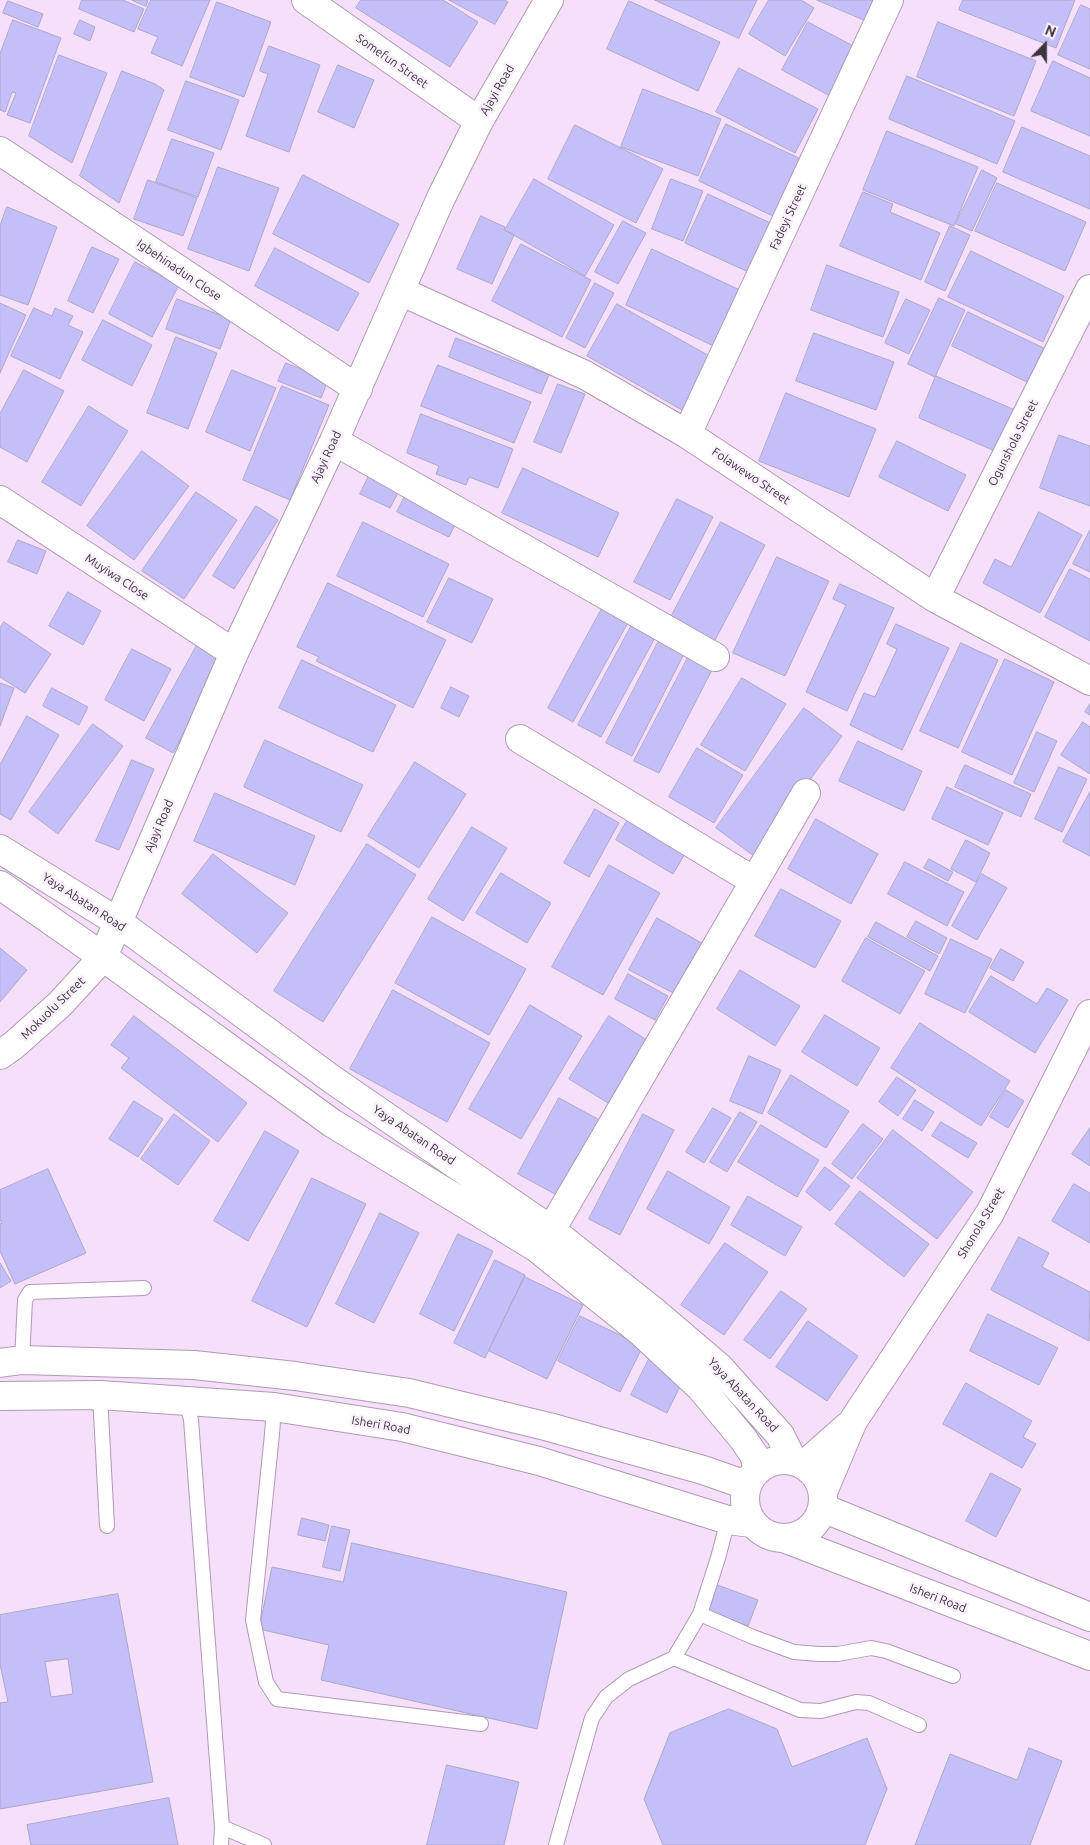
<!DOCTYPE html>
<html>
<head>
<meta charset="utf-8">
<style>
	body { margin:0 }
	#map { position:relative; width:1090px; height:1845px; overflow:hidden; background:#f6dffb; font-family:Ubuntu,sans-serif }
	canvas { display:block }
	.north { position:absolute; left:1020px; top:20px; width:50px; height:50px; -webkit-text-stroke:4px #fbf1fd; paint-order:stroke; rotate:22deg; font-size:14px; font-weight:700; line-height:20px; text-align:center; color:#3c333e }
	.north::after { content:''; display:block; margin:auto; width:18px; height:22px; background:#3c333e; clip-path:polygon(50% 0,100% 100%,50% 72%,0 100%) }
</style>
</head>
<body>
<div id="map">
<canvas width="1090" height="1845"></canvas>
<div class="north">N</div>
</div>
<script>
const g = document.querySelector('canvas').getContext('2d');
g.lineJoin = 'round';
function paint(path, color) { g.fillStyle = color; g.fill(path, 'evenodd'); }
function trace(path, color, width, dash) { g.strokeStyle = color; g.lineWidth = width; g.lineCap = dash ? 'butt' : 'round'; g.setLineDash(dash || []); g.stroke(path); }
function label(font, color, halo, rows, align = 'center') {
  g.font = font + ' Ubuntu,sans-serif'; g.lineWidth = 5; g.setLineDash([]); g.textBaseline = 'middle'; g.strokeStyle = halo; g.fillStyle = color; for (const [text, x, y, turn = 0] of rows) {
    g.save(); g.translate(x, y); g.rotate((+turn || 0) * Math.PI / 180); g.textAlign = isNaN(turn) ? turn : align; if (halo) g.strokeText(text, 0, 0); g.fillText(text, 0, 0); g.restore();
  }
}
const building = new Path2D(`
	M82,0h41l21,9 -10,23 -55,-23z
	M132,0h16l-2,6z
	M151,0h59l-28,66 -31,-13 7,-16 -20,-8z
	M361,0h82l35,22 -28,45 -94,-59z
	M449,0h55l4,2 -13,22z
	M655,0h102l-18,38z
	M769,0h32l13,8 -29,48 -36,-22z
	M817,0h60l-10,21z
	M963,0h112l-19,48 -97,-38z
	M8,1l35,13 -5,13 -35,-14z
	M629,1l91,41 -22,49 -91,-42z
	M217,2l54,20 -27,75 -54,-20z
	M1081,5l9,4v60l-32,-14z
	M13,20l48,18 -31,85 -23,-8 9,-22 -4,-1 -7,20 -5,-2v-56z
	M80,20l15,7 -5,14 -16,-7z
	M808,22l49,26 -27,48 -48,-26z
	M938,22l98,39 -22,55 -97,-39z
	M269,46l51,19 -31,87 -43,-16 22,-62 -8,-3z
	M59,55l48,18 -35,90 -43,-27z
	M1053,61l37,17v58l-59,-25z
	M338,65l36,15 -20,48 -36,-16z
	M739,68l79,41 -23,44 -79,-41z
	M122,71l33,13 9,6 -45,113 -39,-27z
	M907,76l108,45 -18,43 -108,-45z
	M186,81l53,19 -18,50 -53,-20z
	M643,89l78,30 -23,57 -77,-29z
	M726,124l77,36 -28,57 -76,-36z
	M575,125l88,44 -27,54 -88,-44z
	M1022,127l68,29v53l-87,-37z
	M887,131l91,36 -24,59 -91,-36z
	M172,139l42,14 -16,44 -42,-15z
	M218,167l61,21 -30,83 -61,-22z
	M982,170l15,8 -25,53 -16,-7z
	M303,175l96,49 -30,59 -96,-49z
	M534,179l80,46 -29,51 -80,-46z
	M671,179l32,12 -20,50 -31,-12z
	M148,180l49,18 -14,38 -49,-17z
	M997,183l89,39 -21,49 -90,-40z
	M863,192l30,12 -3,8 50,21 -19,47 -81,-34z
	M708,194l71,33 -22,49 -72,-33z
	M7,207l50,20 -29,78 -28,-10v-69z
	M481,216l24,11 -1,3 10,5 -22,49 -35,-15z
	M623,221l23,12 -28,51 -23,-12z
	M950,226l20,9 -25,56 -20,-9z
	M521,244l70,36 -29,57 -70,-36z
	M92,247l27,12 -26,54 -25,-12z
	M275,248l84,45 -21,38 -83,-45z
	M652,249l90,42 -26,56 -90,-42z
	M971,251l93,45 -21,46 -95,-45z
	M135,262l44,23 -27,52 -43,-23z
	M827,265l72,27 -16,45 -72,-27z
	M595,283l19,10 -29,55 -19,-10z
	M939,298l26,12 -30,67 -27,-13z
	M177,299l54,20 -11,30 -54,-20z
	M906,299l24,11 -21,44 -24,-11z
	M0,303l26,12 -26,58z
	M617,304l94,53 -29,53 -95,-54z
	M34,308l18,8 3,-8 18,8 -5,9 15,7 -23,47 -49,-23z
	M968,312l80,38 -17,34 -79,-38z
	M103,320l49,25 -20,41 -50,-26z
	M814,333l80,29 -18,48 -80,-29z
	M176,337l41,16 -29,76 -41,-16z
	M456,338l93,37 -8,19 -92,-37z
	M286,363l42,17 -7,18 -43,-17z
	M438,365l93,37 -17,41 -93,-37z
	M24,370l40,21 -37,71 -27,-15v-33z
	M232,370l44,18 -26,63 -44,-19z
	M936,376l79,34 -18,42 -78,-34z
	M558,384l27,10 -24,59 -27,-11z
	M282,386l47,19 -39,95 -47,-20z
	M786,393l90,36 -27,68 -90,-36z
	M89,406l39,25 -47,75 -39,-24z
	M421,414l92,35 -15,39 -29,-11 -3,8 -30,-11 3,-8 -32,-13z
	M1059,435l31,11v60l-50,-18z
	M897,441l69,34 -18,36 -69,-34z
	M142,451l47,35 -55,74 -47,-34z
	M523,468l96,45 -21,44 -96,-44z
	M370,474l30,15 -10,19 -30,-14z
	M196,492l41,28 -53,79 -42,-28z
	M406,494l52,24 -9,19 -52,-25z
	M677,499l36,18 -43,83 -36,-18z
	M256,506l22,14 -44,69 -21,-13z
	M1039,512l43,23 -42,78 -57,-30 12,-24 16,8z
	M363,522l86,42 -26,53 -86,-41z
	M721,522l44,23 -51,97 -44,-23z
	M1090,530v42l-17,-8z
	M18,540l28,11 -9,23 -29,-12z
	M777,557l52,24 -44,95 -52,-23z
	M1070,569l20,10v62l-45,-24z
	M449,578l44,21 -21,44 -45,-21z
	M328,583l118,57 -33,68 -97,-47 3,-4 -22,-10z
	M840,584l54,24 -47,103 -41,-19 40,-87 -13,-6z
	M68,592l33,19 -18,34 -34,-19z
	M605,603l26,14 -58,105 -25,-14z
	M4,622l47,32 -26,39 -25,-16v-49z
	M633,623l23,13 -55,101 -23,-12z
	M896,624l53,24 -47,102 -52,-25 14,-32 11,4 22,-48 -10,-5z
	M662,635l25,13 -55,108 -26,-13z
	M961,643l37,17 -40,88 -38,-17z
	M197,645l27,15 -51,93 -27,-15z
	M132,649l39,20 -27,52 -39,-21z
	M691,652l24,12 -56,109 -25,-12z
	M1005,659l49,23 -42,93 -50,-23z
	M302,660l94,45 -23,47 -94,-44z
	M742,678l44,26 -41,67 -44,-26z
	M0,683l14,5 -14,38z
	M451,687l18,9 -10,21 -18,-9z
	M52,688l36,19 -9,18 -36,-19z
	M1090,704v11l-5,-3z
	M804,708l38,28 -88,120 -38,-28z
	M27,716l32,19 -48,85 -11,-6v-49z
	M1083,722l7,5v47l-29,-19z
	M93,724l30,22 -65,88 -29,-22z
	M1037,732l20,9 -23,51 -20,-9z
	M265,740l98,45 -22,47 -97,-45z
	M858,741l64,30 -18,40 -65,-30z
	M697,748l46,27 -29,48 -45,-26z
	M132,760l22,9 -35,81 -23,-9z
	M415,762l51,32 -47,74 -51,-32z
	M965,765l66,29 -10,23 -66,-30z
	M1059,767l28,12 -25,53 -27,-13z
	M947,787l56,26 -15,32 -56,-26z
	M1090,792v64l-27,-14z
	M215,793l100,43 -20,49 -101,-44z
	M595,809l24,14 -30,54 -25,-14z
	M631,814l58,33 -16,27 -57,-34z
	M816,819l62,35 -27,50 -63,-35z
	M472,827l35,21 -44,73 -35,-22z
	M966,840l24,13 -14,29 -25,-13z
	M367,844l49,31 -93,147 -49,-31z
	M213,854l75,59 -31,40 -75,-59z
	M929,859l24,13 -5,9 -24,-13z
	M905,862l59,30 -17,34 -59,-32z
	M609,865l51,28 -57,102 -51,-28z
	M501,873l50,30 -24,40 -51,-30z
	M982,874l25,14 -30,52 -25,-14z
	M781,889l60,32 -26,47 -60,-32z
	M432,917l94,52 -37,66 -94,-52z
	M657,918l50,28 -28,50 -50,-26z
	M916,921l31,17 -8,16 -32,-17z
	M876,922l62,34 -8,15 -62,-34z
	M866,938l59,33 -25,43 -58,-33z
	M951,939l41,20 -27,54 -40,-19z
	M0,948l27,22 -27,32z
	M1001,949l23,13 -11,19 -23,-13z
	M740,970l60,36 -25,40 -58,-37z
	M628,974l40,22 -13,24 -40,-21z
	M991,976l46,28 10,-16 21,12 -33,53 -66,-41z
	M393,990l97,53 -43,79 -97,-53z
	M530,1005l52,31 -61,103 -52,-30z
	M825,1015l55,33 -23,38 -55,-34z
	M134,1016l113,87 -29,39 -97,-74 8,-10 -18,-13z
	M609,1016l38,24 -39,63 -39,-24z
	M920,1023l90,58 -29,45 -90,-58z
	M749,1056l32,14 -19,44 -32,-13z
	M791,1075l58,36 -23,37 -58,-35z
	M897,1077l19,13 -18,26 -19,-14z
	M1006,1090l18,11 -16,27 -18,-11z
	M559,1098l48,26 -41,76 -48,-26z
	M915,1100l19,12 -12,19 -19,-12z
	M134,1101l29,18 -25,38 -29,-18z
	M713,1108l18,10 -27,45 -18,-11z
	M740,1112l17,10 -30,50 -17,-10z
	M174,1114l36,27 -32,44 -37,-26z
	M643,1114l31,16 -54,105 -31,-16z
	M941,1122l36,21 -9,15 -36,-22z
	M863,1124l20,15 -31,40 -20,-15z
	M761,1125l58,35 -22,37 -59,-35z
	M1090,1128v38l-18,-12z
	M893,1130l80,62 -36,47 -80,-61z
	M265,1131l34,20 -51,90 -34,-20z
	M825,1167l25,19 -20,25 -24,-19z
	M48,1169l38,84 -71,31 -15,-33v-27l2,-1 -2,-3v-30z
	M668,1171l62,36 -21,37 -62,-35z
	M312,1178l54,26 -59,123 -55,-26z
	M1074,1184l16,9v50l-38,-22z
	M860,1191l69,53 -25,33 -69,-53z
	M748,1196l54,31 -17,29 -54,-31z
	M380,1213l39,20 -45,90 -38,-19z
	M458,1234l35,17 -39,80 -34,-17z
	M1019,1237l30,16 -7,14 48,25 -1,49 -98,-51z
	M725,1243l43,29 -44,63 -43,-30z
	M495,1260l30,15 -40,83 -31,-15z
	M0,1263l11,18 -11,7z
	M525,1277l58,28 -36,74 -58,-28z
	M781,1291l26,18 -37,50 -26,-19z
	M988,1314l70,34 -19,37 -69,-34z
	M580,1316l63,30 -23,46 -62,-31z
	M808,1321l50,35 -31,45 -51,-34z
	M649,1359l36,17 -18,37 -36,-18z
	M966,1383l66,38 -9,16 13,7 -14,24 -79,-44z
	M991,1473l30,16 -25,48 -30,-16z
	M302,1518l27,7 -4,16 -27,-6z
	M332,1526l18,4 -10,41 -17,-4z
	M352,1543l215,49 -30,137 -216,-49 8,-35 -70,-16 13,-62 71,15z
	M715,1584l43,16 -10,26 -43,-17z
	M118,1594l35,188 -153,27v-106l8,-1 -8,-38v-49zM68,1659l5,35 -22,3 -6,-35z
	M729,1709l48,20 15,38 75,-29 20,51 -22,56h-202l-19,-46 26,-66z
	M1029,1748l33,13 -32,84h-115l35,-91 67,26z
	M447,1765l72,17 -15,63h-77z
	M169,1798l9,47h-147l-4,-20z`);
const service = new Path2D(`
	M22,1360l3,-60 5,-8 114,-4
	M100,1395l7,131
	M187,1401l4,19 31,407 -1,18
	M274,1407l-2,27 -19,186 13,62 11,17 204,25
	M700,1614l53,23 41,15 25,2h19l33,-6 15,3 67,25
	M674,1658l126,52 21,1 35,-9 13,1 50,22
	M222,1827l42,18
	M556,1845l36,-127 14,-21 23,-18 45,-21 26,-44 18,-56 10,-38`);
const minor = new Path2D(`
	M306,0l173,121
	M0,151l358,238
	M400,291l185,84 102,59 248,164 155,83
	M687,434l202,-434
	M334,441l381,216
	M0,500l234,153
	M935,598l155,-309
	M520,739l234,142
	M0,1055l14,-10 46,-41 43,-47 131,-304 100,-212 106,-241 39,-79 70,-121
	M537,1248l14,-18 255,-437
	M804,1465l43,-38
	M823,1492l30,-71 137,-208 100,-199`);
const secondary = new Path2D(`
	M0,849l118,73 215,158 218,150 101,80 68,58 60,67 13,26
	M0,885l103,72 229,166 205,125 104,84 60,56 43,52 10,15 4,14
	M0,1363l22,-3 172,5 101,11 114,17 140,34 154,43 43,15
	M0,1396l100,-1 174,12 128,20 137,34 189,59 23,3
	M745 1499a39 39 0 1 1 78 0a39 39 0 1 1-78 0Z
	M823,1508l267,109
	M786,1539l304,117`);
const streetNames = [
	["Somefun Street",392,61,35],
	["Ajayi Road",497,90,-60],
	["Fadeyi Street",788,217,-65],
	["Igbehinadun Close",179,270,34],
	["Ogunshola Street",1013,443,-63],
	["Ajayi Road",326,457,-65],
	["Folawewo Street",751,476,34],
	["Muyiwa Close",117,577,33],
	["Ajayi Road",159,826,-67],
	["Yaya Abatan Road",84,902,33],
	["Mokuolu Street",53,1008,-44],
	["Yaya Abatan Road",414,1135,34],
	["Shonola Street",981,1223,-59],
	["Yaya Abatan Road",743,1395,47],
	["Isheri Road",381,1425,10],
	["Isheri Road",938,1598,21]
];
paint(building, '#c4bff9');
trace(building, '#aba8c8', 1);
trace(service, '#af99b3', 16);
trace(minor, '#af99b3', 30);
trace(secondary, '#af99b3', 30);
trace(service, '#fff', 14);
trace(minor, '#fff', 28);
trace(secondary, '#fff', 28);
label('12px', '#3c333e', '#fbf1fd', streetNames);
</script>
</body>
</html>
